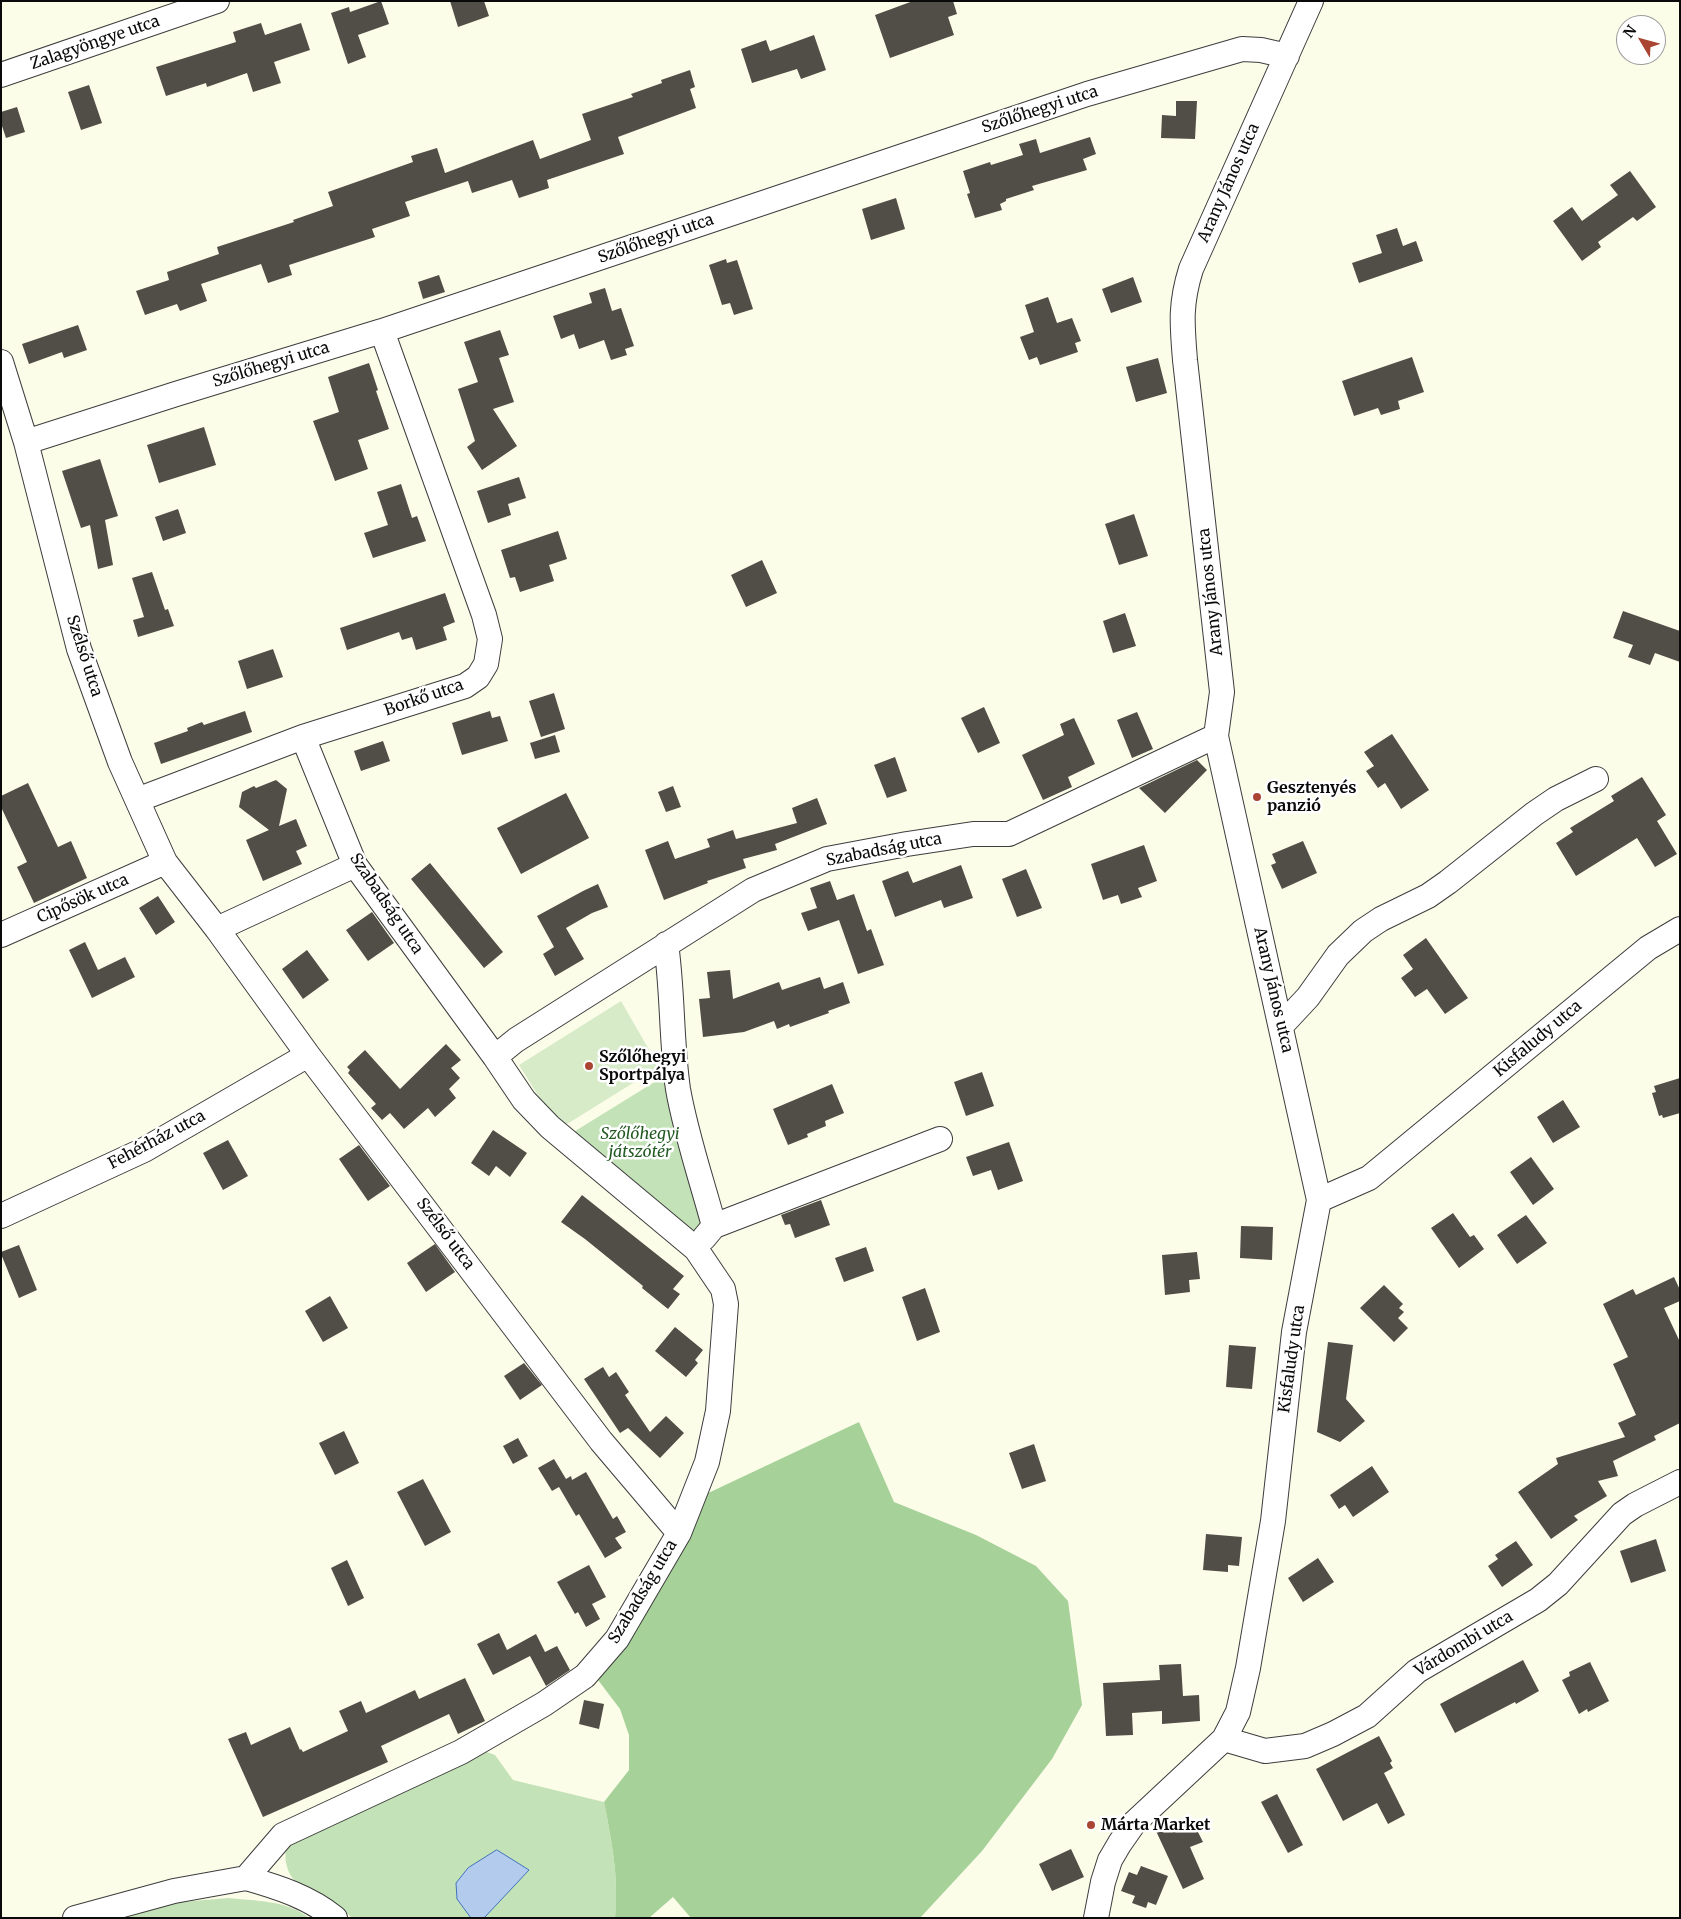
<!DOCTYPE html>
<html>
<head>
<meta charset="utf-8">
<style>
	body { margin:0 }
	#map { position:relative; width:1681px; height:1919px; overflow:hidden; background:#fcfde9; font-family:Merriweather,serif }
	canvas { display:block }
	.frame { position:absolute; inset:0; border:2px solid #0a0a0a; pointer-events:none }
	.north { position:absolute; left:1616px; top:15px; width:50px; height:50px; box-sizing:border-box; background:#fff; border:1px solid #9d9d9d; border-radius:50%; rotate:307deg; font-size:14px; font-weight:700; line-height:20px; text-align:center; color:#0a0a0a }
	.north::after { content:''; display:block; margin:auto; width:18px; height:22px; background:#a94532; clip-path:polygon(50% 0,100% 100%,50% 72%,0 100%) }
</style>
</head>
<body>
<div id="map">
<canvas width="1681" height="1919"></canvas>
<div class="frame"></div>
<div class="north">N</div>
</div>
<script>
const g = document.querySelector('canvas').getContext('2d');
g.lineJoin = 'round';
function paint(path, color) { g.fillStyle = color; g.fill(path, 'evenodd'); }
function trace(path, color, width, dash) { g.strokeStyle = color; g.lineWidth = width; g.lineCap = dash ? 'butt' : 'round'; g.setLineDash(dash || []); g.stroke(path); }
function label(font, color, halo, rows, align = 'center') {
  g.font = font + ' Merriweather,serif'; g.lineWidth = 5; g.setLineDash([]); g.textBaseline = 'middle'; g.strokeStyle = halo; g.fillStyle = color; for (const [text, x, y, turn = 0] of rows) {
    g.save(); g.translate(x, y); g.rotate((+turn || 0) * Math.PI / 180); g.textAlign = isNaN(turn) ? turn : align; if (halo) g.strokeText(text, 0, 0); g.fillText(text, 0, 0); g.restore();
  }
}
const green = new Path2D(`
	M669,1073l32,153 -14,12 -123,-100z
	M484,1751l11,4 18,25 91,22c8,41 15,75 11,116h-263c-26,-28 -72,-22 -66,-72z
	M228,1898c27,3 59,2 81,20h-183l44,-15z`);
const forest = new Path2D(`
	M859,1422l35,80 82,33 60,31 32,35 14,104 -30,54 -70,92 -62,67h-229l-18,-21 -24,21h-34c4,-41 -3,-75 -11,-116l25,-32v-35l-9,-26 -28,-37 95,-169z`);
const pitch = new Path2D(`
	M621,1001l38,66 -100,62 -40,-64z`);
const water = new Path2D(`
	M497,1850l32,20 -45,48h-13l-14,-19 -1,-16 12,-15z`);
const building = new Path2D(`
	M381,1l8,23 -31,11 8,22 -18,7 -17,-51 18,-6 1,5z
	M450,1h34l5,15 -31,11z
	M913,1h40l4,13 -9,3 6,18 -64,23 -15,-43z
	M261,23l4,12 36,-12 9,27 -36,12 7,21 -28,9 -6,-19 -40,14 -1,-4 -40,13 -10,-29 80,-25 -3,-10z
	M814,35l12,35 -25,9 -4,-10 -45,14 -11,-34 25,-9 4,11z
	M690,70l5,17 -5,2 6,19 -78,29 6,17 -77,26 2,8 -30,10 -7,-18 -40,13 -4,-12 -63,21 5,14 -38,13 3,8 -86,28 3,10 -24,8 -7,-19 -60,20 6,17 -27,10 -3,-7 -32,11 -9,-24 33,-11 -2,-8 52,-18 -2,-7 77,-25 -1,-2 40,-14 -5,-14 85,-30 -2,-6 26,-8 8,25 88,-33 7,19 51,-19 -9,-26 51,-17 -2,-3 31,-11 -1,-3z
	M89,85l13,38 -21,7 -13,-38z
	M1176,101h21l-2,38 -34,-1 1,-23 14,1z
	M17,107l8,25 -19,6 -5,-15v-11z
	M1090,137l6,17 -13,5 4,11 -55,16 2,4 -28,9v2l-6,3 2,6 -27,8 -8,-24 3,-1 -7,-22 27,-9 1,3 32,-10 -4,-11 17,-5 4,14z
	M1630,171l26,36 -19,14 -4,-4 -35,25 3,5 -19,14 -29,-40 19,-14 10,14 36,-26 -8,-10z
	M896,198l9,31 -34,11 -9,-31z
	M1397,228l6,18 13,-5 7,20 -64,22 -7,-20 30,-10 -6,-18z
	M726,259l1,4 10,-3 16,49 -19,6 -4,-12 -8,2 -13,-40z
	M439,275l6,17 -22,7 -5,-17z
	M1133,277l9,25 -31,11 -9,-24z
	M605,288l7,23 9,-3 13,38 -9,3 2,6 -16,5 -7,-20 -25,9 -5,-15 -13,5 -8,-23 39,-13 -3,-10z
	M1048,297l9,26 15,-5 9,23 -6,2 3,9 -38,13 -3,-8 -8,3 -9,-23 14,-5 -9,-27z
	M78,325l9,25 -23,8 -2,-6 -33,12 -7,-20z
	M500,330l9,25 -10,3 15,44 -21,7 24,37 -35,24 -15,-23 8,-6 -17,-52 20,-7 -14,-40z
	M1412,357l12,35 -26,9 2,8 -19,6 -3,-7 -24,8 -12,-35z
	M1158,358l9,35 -31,9 -10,-35z
	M369,363l9,27 -2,1 13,38 -31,11 10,29 -33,12 -22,-60 26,-9 -11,-35z
	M204,427l12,38 -57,18 -12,-38z
	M100,459l18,57 -13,4 8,45 -15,4 -8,-44 -9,3 -19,-57z
	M519,477l7,21 -18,6 3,11 -23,8 -11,-32z
	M401,484l11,34 5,-2 9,25 -53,17 -9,-25 24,-8 -11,-33z
	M178,509l8,24 -23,8 -8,-24z
	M1134,514l14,42 -29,9 -14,-41z
	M558,531l9,28 -18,6 5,16 -34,11 -5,-15 -5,1 -9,-28z
	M762,560l15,33 -31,14 -15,-32z
	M152,572l13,38 3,-1 6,17 -36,11 -5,-17 11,-3 -12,-39z
	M445,593l10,29 -12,5 4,13 -31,10 -4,-13 -10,3 -3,-8 -52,18 -7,-22z
	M1623,611l57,20v31l-25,-9 -5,12 -22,-8 5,-12 -20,-7z
	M1125,613l11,33 -23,7 -10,-32z
	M273,649l10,28 -36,12 -9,-28z
	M554,693l11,36 -24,8 -12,-36z
	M984,707l16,36 -22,10 -17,-35z
	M245,711l7,21 -91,32 -7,-21 34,-12 -1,-3 15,-6 2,3z
	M490,711l2,7 8,-2 8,25 -46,14 -10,-32z
	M1137,712l16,37 -21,9 -15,-38z
	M1074,718l21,46 -27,13 4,10 -29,13 -21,-45 42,-20 -4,-11z
	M1392,734l37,56 -28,19 -16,-26 -7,5 -12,-17 8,-5 -10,-14z
	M555,735l5,17 -25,7 -5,-16z
	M383,741l7,20 -29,10 -7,-20z
	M895,757l12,34 -20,7 -13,-33z
	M1197,760l10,10 -42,43 -26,-25z
	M1642,777l24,38 -9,6 20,33 -22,13 -18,-29 -61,38 -20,-33 17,-11 -3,-4 44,-27 -3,-5z
	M276,780l11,9 -8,37 17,-7 11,27 -11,5 6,13 -39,17 -17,-41 23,-10 -30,-23 3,-15 12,-6 2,2z
	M28,783l30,64 13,-6 16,37 -53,25 -17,-36 10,-5 -26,-55v-11z
	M673,786l8,21 -15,5 -8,-20z
	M566,793l23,45 -68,36 -24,-46z
	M817,798l10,26 -52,20 2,6 -34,9 3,9 -39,13 1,2 -44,17 -19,-50 23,-9 7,18 35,-12 -3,-8 26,-9 3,9 61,-16 -5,-15z
	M1303,841l14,32 -35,16 -11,-24 5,-2 -4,-9z
	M1144,845l13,36 -19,7 4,9 -21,7 -3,-9 -15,5 -12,-36z
	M430,863l73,89 -19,16 -73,-89z
	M961,865l12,33 -29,10 -3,-8 -46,17 -13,-36 26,-10 5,12z
	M1026,869l16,39 -25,9 -15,-38z
	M830,881l7,19 17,-6 13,37 4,-2 13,36 -26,9 -19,-54 -31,11 -7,-18 16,-5 -7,-20z
	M598,884l10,23 -16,6 -26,15 18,31 -29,17 -12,-22 11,-7 -17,-31 46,-25z
	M158,896l17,26 -19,13 -17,-27z
	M372,912l22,31 -26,18 -22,-31z
	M1426,938l42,60 -23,16 -18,-25 -12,8 -14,-19 12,-9 -10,-14z
	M85,942l13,28 27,-13 10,20 -43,21 -23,-48z
	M307,950l22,30 -26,19 -21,-30z
	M730,970l3,29 46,-17 3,8 38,-13 4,12 19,-7 7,21 -22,8 1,2 -39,14 -1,-3 -12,5 -3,-8 -30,11 -41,5 -4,-38 11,-1 -3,-26z
	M446,1044l15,16 -10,8 9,10 -11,11 7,9 -21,19 -7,-9 -24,21 -14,-16 -8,7 -11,-12 5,-4 -28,-31 2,-3 -3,-3 18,-17 35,39z
	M982,1072l12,34 -28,10 -12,-34z
	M1680,1078v35l-17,5 -1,-3 -3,1 -7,-23 4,-1 -2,-6z
	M832,1084l12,29 -19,8 1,5 -19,8 1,3 -20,8 -15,-36z
	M1563,1100l17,27 -27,16 -16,-26z
	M493,1130l34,23 -17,24 -14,-11 -7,10 -18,-13z
	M228,1140l20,36 -25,14 -20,-37z
	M1009,1142l14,39 -25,9 -7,-20 -18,6 -7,-19z
	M359,1145l31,41 -22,15 -29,-42z
	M1531,1157l23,32 -21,16 -23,-33z
	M582,1195l102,81 -11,13 7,5 -12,15 -26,-21 1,-2 -58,-47 -24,-17z
	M821,1200l9,25 -35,13 -5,-14 -5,1 -4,-10z
	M1453,1213l17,24 4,-2 10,14 -25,19 -28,-40z
	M1526,1215l21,28 -30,21 -20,-29z
	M1241,1226l32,1 -1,33 -32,-2z
	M435,1244l20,28 -29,20 -19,-29z
	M19,1245l18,45 -18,8 -18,-44v-2z
	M866,1247l8,24 -30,11 -9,-24z
	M1197,1252l3,27 -11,1 1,12 -25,3 -3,-40z
	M1674,1277l6,13v11l-16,7 16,34v81l-26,13 2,4 -43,21 5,15 -20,5 9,15 -33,20 4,4 -27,19 -33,-47 40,-28 -2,-6 69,-21 -7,-14 18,-8 -23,-51 15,-7 -25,-53 30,-15 3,6z
	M1384,1285l19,19 -4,4 5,4 -6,6 10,10 -14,14 -34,-34z
	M925,1288l15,44 -23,9 -15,-44z
	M330,1296l18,32 -25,14 -18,-31z
	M675,1327l28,23 -8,10 3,3 -12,14 -31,-26z
	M1328,1342l25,3 -7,54 19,22 -25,21 -23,-10z
	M1229,1345l27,2 -4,42 -26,-2z
	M524,1363l18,22 -22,15 -16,-24z
	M603,1367l6,10 7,-5 13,20 -4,3 25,37 16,-16 18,17 -24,25 -32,-30 -8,5 -36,-54z
	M344,1431l15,32 -24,12 -16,-32z
	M518,1438l10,18 -15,8 -10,-18z
	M1034,1444l12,37 -24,8 -13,-36z
	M554,1459l12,20 5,-3 1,4 14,-8 27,47 4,-3 9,16 -11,6 7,10 -17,10 -26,-44 -3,2 -17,-29 -7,4 -14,-23z
	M1372,1466l17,26 -36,25 -8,-12 -6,4 -9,-14z
	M423,1479l28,53 -26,14 -28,-54z
	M1206,1534l36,3 -3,29 -11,-1v7l-25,-2z
	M1656,1539l10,32 -35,12 -11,-32z
	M1516,1541l17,24 -31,22 -14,-21 10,-7 -3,-4z
	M1318,1558l16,24 -31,20 -15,-24z
	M347,1560l17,38 -16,8 -17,-38z
	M589,1565l17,32 -14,7 8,15 -14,8 -8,-15 -3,2 -18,-32z
	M499,1633l8,17 29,-16 9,18 12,-6 13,24 -24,16 -16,-30 -37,19 -16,-31z
	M1523,1660l16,31 -23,13 -1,-2 -60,31 -15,-29z
	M1590,1662l19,39 -21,11 -1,-3 -8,5 -17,-34 8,-4 -1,-4z
	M1181,1664l2,32 16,-1 1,26 -38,3v-13l-30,2 1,22 -27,1 -3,-53 57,-3 -1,-15z
	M465,1678l20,43 -27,13 -9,-20 -68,32 7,16 -125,55 -35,-78 18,-7 5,13 39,-18 10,23 1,-1 2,3 45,-21 -9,-20 22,-10 5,12 49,-23 4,9z
	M584,1700l20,4 -5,25 -20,-5z
	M1379,1736l13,25 -2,2 3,5 -9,5 21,42 -17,9 -11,-21 -34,18 -27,-52z
	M1277,1794l26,51 -15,8 -27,-51z
	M1185,1818l6,12 5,-2 7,14 -13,5 14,32 -21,10 -27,-58z
	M1071,1849l13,28 -32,14 -13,-27z
	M1141,1866l27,10 -12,29 -8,-3 -2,6 -14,-5 3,-7 -14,-5 8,-19 8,3z`);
const minor = new Path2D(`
	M1,75l216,-74
	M1,362l25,80 53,207 41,113 45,100 52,67 91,126 293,386 78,92
	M26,442l150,-48 206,-63 705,-237 155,-45 19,1 26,6
	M137,800l166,-63 162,-51 13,-9 8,-13 4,-25 -6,-24 -102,-284
	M217,929l138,-64
	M1,935l164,-73
	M666,944c7,48 5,97 12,145 8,46 24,92 36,137
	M1281,1026l27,-29 30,-42 25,-24 18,-12 47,-23 20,-14 86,-68 22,-15 40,-20
	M495,1057l21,-17 237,-150 74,-31 80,-15 66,-10h36l207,-98
	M1319,1200l50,-22 279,-230 32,-19
	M1,1216l143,-66 164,-95
	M704,1238l10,-12 226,-87
	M1224,1739l41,12 40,-5 28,-12 34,-18 50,-45 121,-71 20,-16 64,-70 13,-9 45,-23
	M246,1878c32,9 63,19 89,40
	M75,1918l99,-27 72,-13 37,-43 178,-83 83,-48 41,-28 32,-37 62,-106 28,-71 11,-51 8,-107 -3,-15 -27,-40 -146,-122 -26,-27 -29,-43 -140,-192 -52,-128
	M1096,1918l7,-36 7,-22 10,-17 14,-20 90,-84 14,-27 10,-44 25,-147 21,-189 25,-132 -103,-464 6,-44 -37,-332c-3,-36 -5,-56 6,-91l120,-268`);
const markers = [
	[1257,797,5,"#a94532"],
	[589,1066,5,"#a94532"],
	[1091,1825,5,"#a94532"]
];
const streetNames = [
	["Zalagyöngye utca",95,43,-19],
	["Szőlőhegyi utca",1040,110,-18],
	["Arany János utca",1229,183,-66],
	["Szőlőhegyi utca",656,239,-19],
	["Szőlőhegyi utca",271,365,-17],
	["Arany János utca",1211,592,-96],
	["Szélső utca",84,656,72],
	["Borkő utca",424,698,-19],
	["Szabadság utca",884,850,-11],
	["Cipősök utca",83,899,-24],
	["Szabadság utca",386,904,56],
	["Arany János utca",1273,990,77],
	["Kisfaludy utca",1538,1039,-40],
	["Fehérház utca",157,1140,-28],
	["Szélső utca",445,1234,53],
	["Kisfaludy utca",1292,1359,-82],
	["Szabadság utca",643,1592,-59],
	["Várdombi utca",1464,1644,-31]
];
const poiNames = [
	["Gesztenyés",1267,788],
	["panzió",1267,806],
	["Szőlőhegyi",599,1057],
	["Sportpálya",599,1075],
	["Márta Market",1101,1825]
];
const parkNames = [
	["Szőlőhegyi",640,1134],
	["játszótér",640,1152]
];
paint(green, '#c4e2b7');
paint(forest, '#a6d198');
paint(pitch, '#d7ebc8');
paint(water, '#b3ccee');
trace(water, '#4272bd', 1);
paint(building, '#514d47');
trace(minor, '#3d3d3d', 26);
trace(minor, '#fff', 24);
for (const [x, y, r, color] of markers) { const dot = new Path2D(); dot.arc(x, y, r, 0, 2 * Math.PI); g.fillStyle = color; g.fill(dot); trace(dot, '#fff', 2); }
label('16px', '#0a0a0a', '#fff', streetNames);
label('bold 16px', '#0a0a0a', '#fff', poiNames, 'left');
label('italic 16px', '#225922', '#fff', parkNames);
</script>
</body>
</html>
